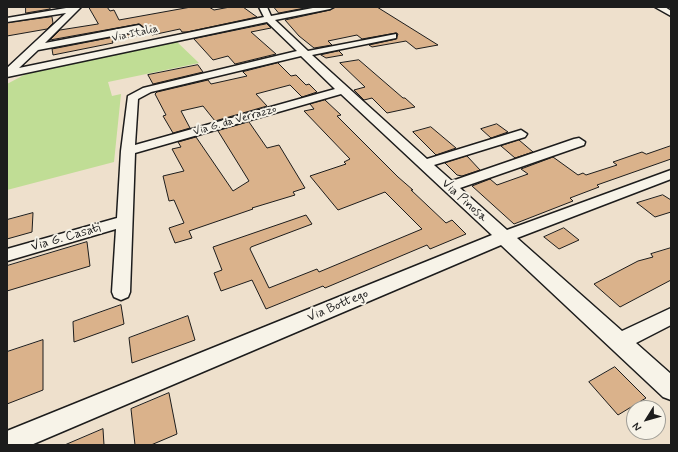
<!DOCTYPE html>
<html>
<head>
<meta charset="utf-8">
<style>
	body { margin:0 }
	#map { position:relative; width:678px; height:452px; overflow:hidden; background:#eee0cc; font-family:Mynerve,sans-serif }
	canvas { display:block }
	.frame { position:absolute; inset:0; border:8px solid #1c1c1c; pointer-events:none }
	.north { position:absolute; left:626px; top:400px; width:40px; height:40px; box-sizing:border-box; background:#f7f3e8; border:1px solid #9f9d96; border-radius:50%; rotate:233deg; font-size:11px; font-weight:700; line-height:16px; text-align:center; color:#1c1c1c }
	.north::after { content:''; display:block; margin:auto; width:14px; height:18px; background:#1c1c1c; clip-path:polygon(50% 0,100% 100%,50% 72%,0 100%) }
</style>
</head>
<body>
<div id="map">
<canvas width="678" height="452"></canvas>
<div class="frame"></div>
<div class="north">N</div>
</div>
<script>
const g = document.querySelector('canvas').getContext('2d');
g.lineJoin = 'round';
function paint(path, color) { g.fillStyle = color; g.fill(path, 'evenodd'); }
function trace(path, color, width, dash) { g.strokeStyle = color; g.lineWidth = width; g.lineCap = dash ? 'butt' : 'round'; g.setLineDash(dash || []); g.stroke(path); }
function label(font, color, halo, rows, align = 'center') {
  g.font = font + ' Mynerve,sans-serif'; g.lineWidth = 4; g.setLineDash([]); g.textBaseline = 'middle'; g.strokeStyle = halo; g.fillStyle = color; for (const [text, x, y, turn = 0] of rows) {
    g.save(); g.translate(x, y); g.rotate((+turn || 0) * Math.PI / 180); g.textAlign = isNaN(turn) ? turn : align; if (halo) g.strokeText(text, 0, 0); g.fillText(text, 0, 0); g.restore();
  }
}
const green = new Path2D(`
	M175,40l24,23 -91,19 4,14 9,-2 -7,68 -107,28v-106l17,-9 18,-5z`);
const building = new Path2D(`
	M26,7h24v2l-24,4z
	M89,7h18l3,4 4,-1 5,10 72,-13h18l5,3 16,-3h13l14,10 -70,15h-5l-2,-3 -28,6 -2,-2 -38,8 1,2 -60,12 -1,-6 87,-17 5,-4 -5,-4 -89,16 10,-10 38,-6z
	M274,7h36l-31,6z
	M335,7h42l61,38 -22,4 -10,-8 -34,6 -3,-2 27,-6 2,-5 -2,-1 -34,6 -5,-4 -29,6 4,4 -18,3 -15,-12 -14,-16 45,-10z
	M52,17l1,6 -6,6 -40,7v-13z
	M267,24l4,4 -20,4 25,22 -41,10 -7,-8 -15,4 -19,-21z
	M339,51l4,4 -17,3 -5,-3z
	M359,60l44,38h2l10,9 -28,6 -15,-15 -8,2 -10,-10 11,-3 -25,-24z
	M278,63l13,13 5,-1 10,10 3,-1 8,8 -15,5 -12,-12 -34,9 11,12 -52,15 -12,-15 -22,5 9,17 -17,5 -10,-17 3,-1 -11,-21 2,-2 51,-12 3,4 36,-8 -4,-4z
	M198,65l5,7 -50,12 -5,-9z
	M325,100l16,15 -4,1 61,61 15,13h-2l35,33 6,-3 14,14 -36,15 -3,-4 -102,43 -2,-2 -57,23 -14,-29 -31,11 -7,-18 8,-3 -9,-23 93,-32 6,9 -61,23 -1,2 19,39 48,-19 2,3 103,-43 -37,-37 -47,18 -28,-34 36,-12 -2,-2 6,-3 -46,-48 10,-2 -4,-5z
	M249,122l18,26 12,-3 26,43 -12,4 2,3 -43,13 1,1 -64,22 3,7 -17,5 -6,-15 15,-5 -10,-23 -5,1 -6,-25 21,-5 -12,-22 9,-2 -3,-5 18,-5 37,54 16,-10 -31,-50z
	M497,124l11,8 -17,6 -10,-9z
	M431,127l25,21 -20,7 -23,-23z
	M519,140l14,12 -18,6 -14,-12z
	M671,146v13l-74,26 2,2 -29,11 3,3 -59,23 -42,-38 18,-7 7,6 31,-11 -7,-5 32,-12 25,18 5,-2 3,2 31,-10 -4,-3 29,-10 4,2z
	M467,156l13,14 -18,6 -5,-1 -12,-12z
	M663,195l8,5v12l-16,5 -18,-14z
	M33,213l-1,19 -25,7v-19z
	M564,228l15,12 -20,9 -15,-12z
	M87,242l3,24 -83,25v-25z
	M671,248v32l-51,27 -26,-23 44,-23 15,-4 -2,-3z
	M121,305l3,19 -50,18 -1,-20z
	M188,316l7,24 -63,23 -3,-25z
	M43,340v50l-36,14v-52z
	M615,367l31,31 -28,17 -29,-33z
	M169,393l8,41 -26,11h-16l-4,-36z
	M103,429l1,16h-39z`);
const minor = new Path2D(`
	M72,7h9l-36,36 94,-18 4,3 -4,3 -101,19 -19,18 245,-51 -5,-10h8l4,9 47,-9h16l-4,2 -55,11 33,31 88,-17v4l-84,17 115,104 94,-29 6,4 -2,3 -91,28 18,16 122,-42 5,-1 6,4 -1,3 -124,43 47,42 164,-60v9l-154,59 105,93 49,-23v17l-35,18 35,31v26l-8,-3 -162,-152 -470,200h-24v-14l485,-196 -151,-141 -206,59 -5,139 -2,5 -7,3 -7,-3 -2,-5 4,-63 -109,32v-12l110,-31 4,-67 7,-55 15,-8 154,-37 -30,-29 -260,55v-9l59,-55 -59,9v-4zM301,56l34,33 -200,56 3,-46 13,-7z
	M655,7h10l6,4v5z`);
const farStreetnames = [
	["Via Italia",135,34,-12],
	["Via G. da Verrazzo",235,121,-16]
];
const streetNames = [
	["Via Pinosa",464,201,42],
	["Via G. Casati",66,238,-16],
	["Via Bottego",338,306,-23]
];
paint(green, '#c0dd95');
paint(building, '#dab28b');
trace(building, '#1c1c1c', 1);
trace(minor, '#1c1c1c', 3);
paint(minor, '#f7f3e8');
label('11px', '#1c1c1c', '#f7f3e8', farStreetnames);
label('13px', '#1c1c1c', '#f7f3e8', streetNames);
</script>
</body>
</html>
